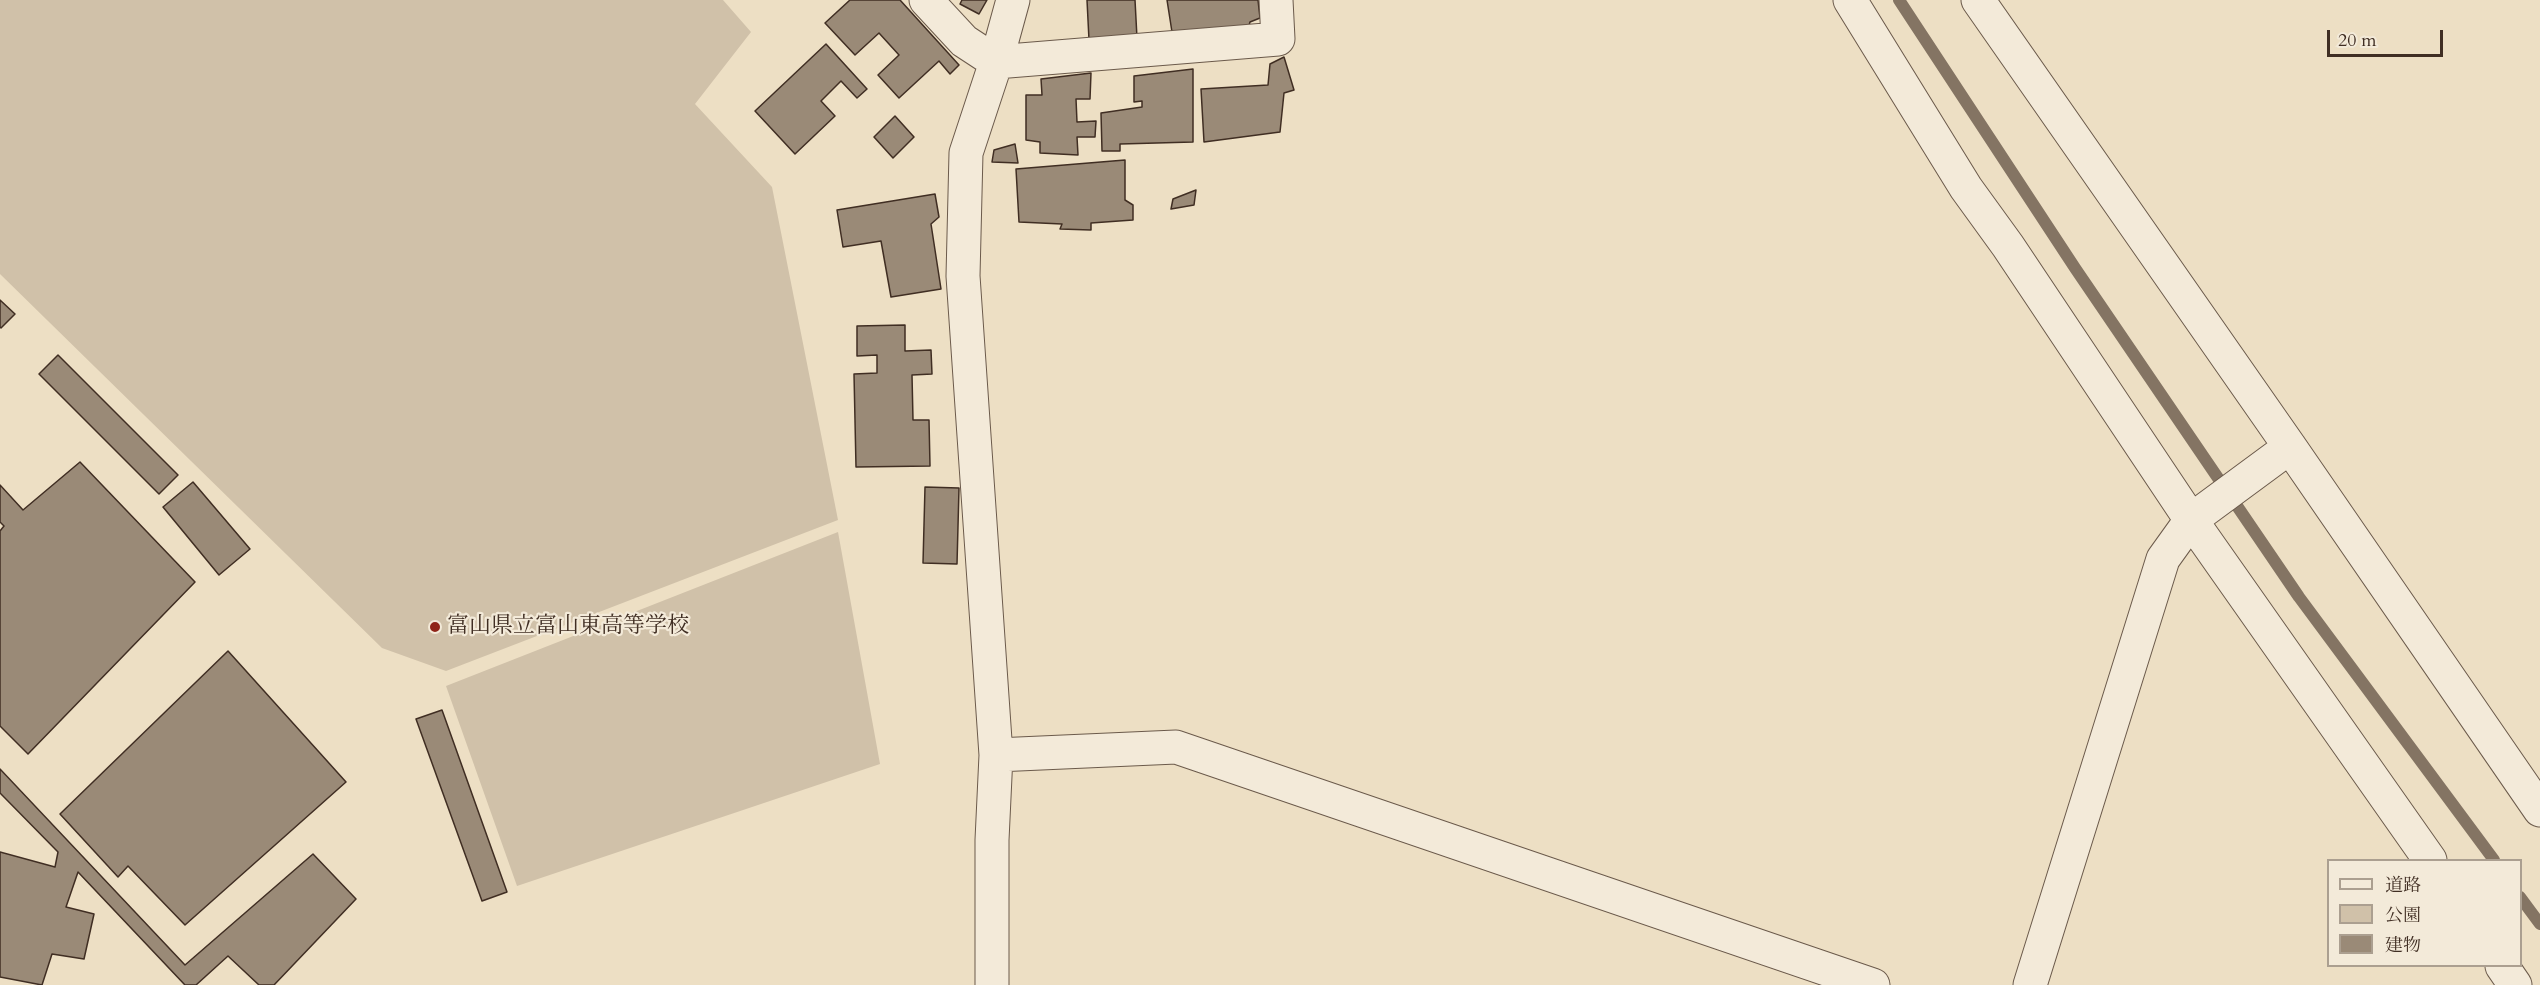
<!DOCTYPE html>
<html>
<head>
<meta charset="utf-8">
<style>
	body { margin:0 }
	#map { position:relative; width:2540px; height:985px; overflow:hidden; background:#eddfc4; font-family:Cardo,"Noto Serif JP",serif }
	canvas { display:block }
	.legend { position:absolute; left:2327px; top:859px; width:195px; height:108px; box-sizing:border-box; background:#f3ead9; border:2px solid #ab9f90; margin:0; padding:8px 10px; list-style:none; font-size:18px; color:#402e23 }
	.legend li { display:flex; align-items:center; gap:12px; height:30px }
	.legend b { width:30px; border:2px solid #ab9f90 }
	.scale { position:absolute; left:2327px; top:30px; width:116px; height:27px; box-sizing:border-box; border:3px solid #402e23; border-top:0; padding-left:8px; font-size:18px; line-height:21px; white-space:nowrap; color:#402e23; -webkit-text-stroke:4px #f3ead9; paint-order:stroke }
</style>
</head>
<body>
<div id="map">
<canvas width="2540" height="985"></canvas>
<ul class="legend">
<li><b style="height:8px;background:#f3ead9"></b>道路</li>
<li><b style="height:16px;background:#d0c1a9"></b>公園</li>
<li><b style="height:16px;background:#9a8a77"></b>建物</li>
</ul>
<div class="scale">20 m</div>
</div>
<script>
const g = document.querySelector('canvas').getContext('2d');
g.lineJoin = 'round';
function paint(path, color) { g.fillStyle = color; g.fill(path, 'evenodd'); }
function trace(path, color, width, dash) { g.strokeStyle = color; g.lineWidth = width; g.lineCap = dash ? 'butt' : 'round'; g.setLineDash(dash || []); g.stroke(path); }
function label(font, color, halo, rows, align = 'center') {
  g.font = font + ' Cardo,"Noto Serif JP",serif'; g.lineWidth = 4.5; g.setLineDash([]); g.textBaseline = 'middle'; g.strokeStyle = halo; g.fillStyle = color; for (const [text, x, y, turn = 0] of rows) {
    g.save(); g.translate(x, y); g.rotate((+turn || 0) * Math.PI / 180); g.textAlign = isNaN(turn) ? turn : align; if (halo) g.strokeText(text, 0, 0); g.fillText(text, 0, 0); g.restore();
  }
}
const green = new Path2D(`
	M0,0h723l28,32 -56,72 77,83 66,333 -392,151 -64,-23 -382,-374z
	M838,532l42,232 -363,122 -71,-200z`);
const stream = new Path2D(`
	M1899,0l176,268 224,329 195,263
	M2520,897l20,27`);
const building = new Path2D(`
	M850,0h50l59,65 -9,9 -11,-13 -40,37 -21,-23 21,-20 -20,-22 -24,22 -30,-32z
	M962,0h25l-8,14 -19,-10z
	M1087,0h48l2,38 -48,2z
	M1167,0h91l2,18 -10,4 -2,7 -76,3z
	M826,44l41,45 -10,9 -16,-17 -20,20 14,15 -40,38 -40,-43z
	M1284,57l10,33 -10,3 -4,39 -76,10 -3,-53 67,-4 2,-21z
	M1193,69v73l-73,2v7h-18l-1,-38 41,-6v-6l-8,1v-26z
	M1091,73l-1,26h-14l1,23 19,-1 -1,16h-18l1,18 -38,-2v-11l-14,-2v-45h16l-1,-16z
	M895,116l19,21 -21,21 -19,-21z
	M1015,144l3,19 -26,-1 2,-12z
	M1125,160v40l8,5v15l-42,3v7l-31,-1 2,-5 -43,-2 -3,-53z
	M1196,190l-2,15 -23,4 2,-10z
	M935,194l4,23 -8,7 10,65 -50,8 -10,-56 -38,6 -6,-37z
	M0,300l15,14 -14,14 -1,-1z
	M905,325v26l26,-1 1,24 -20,1 1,45h16l1,46 -74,1 -2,-93 23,-1v-18l-20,1v-30z
	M58,355l120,120 -19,19 -120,-120z
	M80,462l115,120 -167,172 -28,-28v-195l4,-5 -4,-4v-37l23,25z
	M193,482l57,67 -31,26 -56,-68z
	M925,487l34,1 -2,76 -34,-1z
	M228,651l118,131 -161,143 -57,-59 -10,11 -58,-63z
	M442,710l65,182 -25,9 -66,-182z
	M0,769l185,196 128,-111 43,45 -82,86h-15l-31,-29 -32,29h-11l-107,-113 -12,35 28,7 -10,45 -32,-5 -10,31 -42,-8v-125l55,15 3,-15 -58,-59z`);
const minor = new Path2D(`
	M926,0l38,41 32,21 282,-23 -2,-39
	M1850,0l116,188 42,58 183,274 239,340
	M1978,0l312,447 250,363
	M996,755l180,-8 697,238
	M2502,966l13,19
	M992,985v-145l4,-85 -33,-479 3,-123 30,-91 17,-62
	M2030,985l133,-426 28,-39 99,-73`);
const markers = [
	[435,627,6,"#8f2418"]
];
const poiNames = [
	["富山県立富山東高等学校",447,627]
];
paint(green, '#d0c1a9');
trace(stream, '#847463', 12);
paint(building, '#9a8a77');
trace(building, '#402e23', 1.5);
trace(minor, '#6b5a4b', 35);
trace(minor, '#f3ead9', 33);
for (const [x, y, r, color] of markers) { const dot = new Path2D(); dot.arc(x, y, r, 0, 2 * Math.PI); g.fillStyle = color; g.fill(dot); trace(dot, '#f3ead9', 2); }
label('22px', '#402e23', '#f3ead9', poiNames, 'left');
</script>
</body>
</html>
